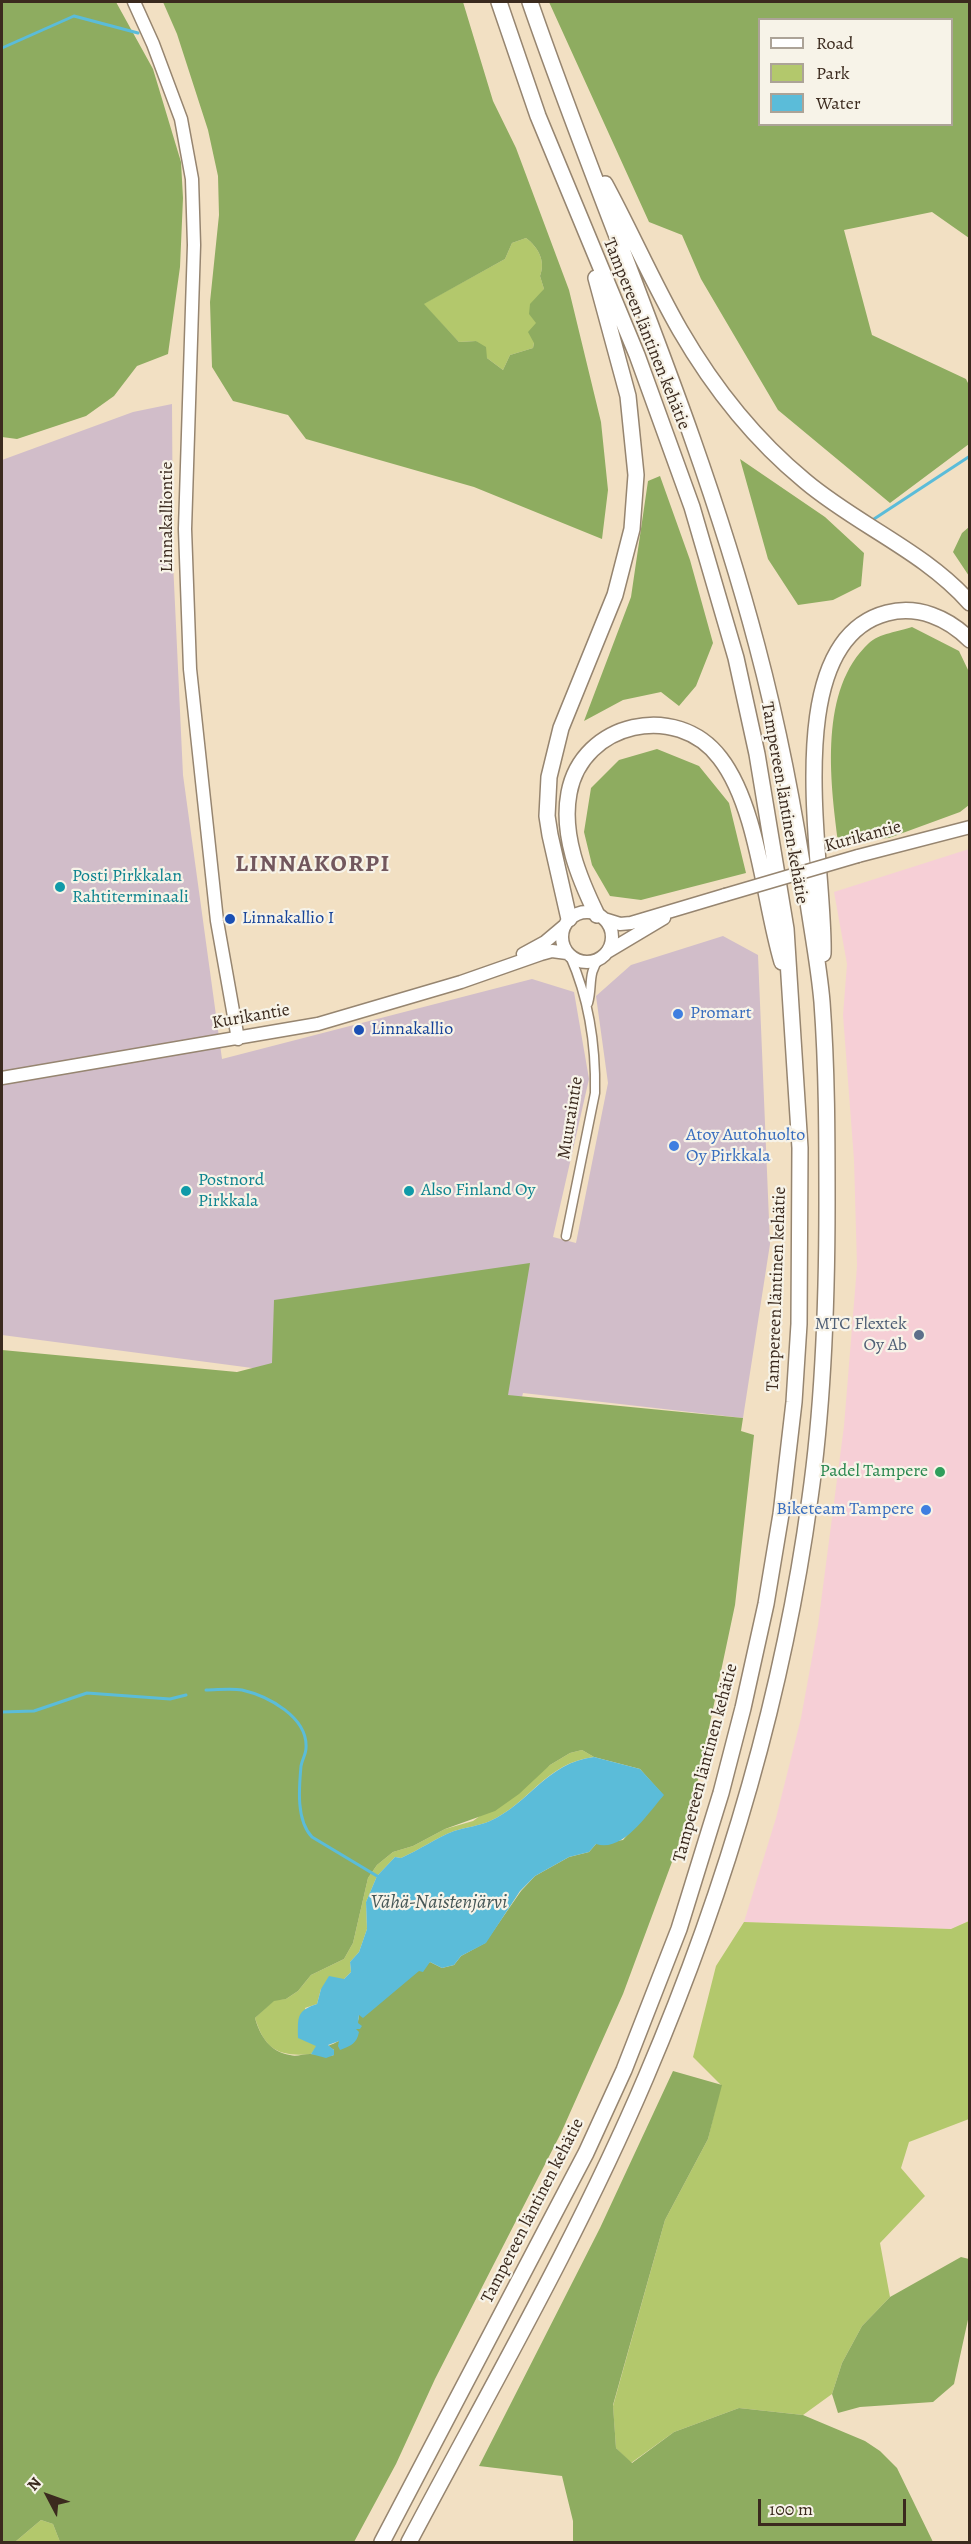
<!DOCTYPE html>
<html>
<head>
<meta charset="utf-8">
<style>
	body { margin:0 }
	#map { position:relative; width:971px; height:2544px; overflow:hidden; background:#f2e0c3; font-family:Alegreya,serif }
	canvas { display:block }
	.frame { position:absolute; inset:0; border:3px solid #3b2a1e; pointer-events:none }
	.legend { position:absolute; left:758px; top:18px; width:195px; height:108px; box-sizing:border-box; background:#f7f3e8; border:2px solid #aca397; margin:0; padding:8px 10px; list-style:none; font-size:18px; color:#3b2a1e }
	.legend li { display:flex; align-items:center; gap:12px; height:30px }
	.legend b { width:30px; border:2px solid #aca397 }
	.north { position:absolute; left:18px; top:2466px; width:60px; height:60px; -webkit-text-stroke:4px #f7f3e8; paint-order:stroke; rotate:311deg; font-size:16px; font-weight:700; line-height:24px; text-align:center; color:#3b2a1e }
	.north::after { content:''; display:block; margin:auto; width:21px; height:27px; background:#3b2a1e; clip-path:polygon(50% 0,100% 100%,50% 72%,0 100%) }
	.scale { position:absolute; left:758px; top:2499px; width:148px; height:27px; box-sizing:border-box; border:3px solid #3b2a1e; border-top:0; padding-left:8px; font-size:18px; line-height:21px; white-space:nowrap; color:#3b2a1e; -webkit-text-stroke:4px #f7f3e8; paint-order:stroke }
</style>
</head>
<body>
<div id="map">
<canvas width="971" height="2544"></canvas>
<div class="frame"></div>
<ul class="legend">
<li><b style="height:8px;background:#fff"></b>Road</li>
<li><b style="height:16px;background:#b3c86c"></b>Park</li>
<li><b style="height:16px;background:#5bbcd9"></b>Water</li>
</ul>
<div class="north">N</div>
<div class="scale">100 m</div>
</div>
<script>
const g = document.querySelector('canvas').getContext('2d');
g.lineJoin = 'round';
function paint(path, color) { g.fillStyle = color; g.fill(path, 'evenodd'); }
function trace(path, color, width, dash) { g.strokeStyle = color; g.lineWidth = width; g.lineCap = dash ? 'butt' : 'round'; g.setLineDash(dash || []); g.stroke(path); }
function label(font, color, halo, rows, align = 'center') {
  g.font = font + ' Alegreya,serif'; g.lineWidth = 4.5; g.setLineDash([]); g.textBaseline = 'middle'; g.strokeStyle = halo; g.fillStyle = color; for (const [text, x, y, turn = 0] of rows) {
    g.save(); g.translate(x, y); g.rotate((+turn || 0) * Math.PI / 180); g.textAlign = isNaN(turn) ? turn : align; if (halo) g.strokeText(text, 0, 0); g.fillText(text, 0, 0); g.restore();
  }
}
const built = new Path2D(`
	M969,849v1072l-18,8 -207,-7 32,-104 25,-100 17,-93 26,-199 13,-160 -3,-106 -11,-145 4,-51 -13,-72z`);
const industrial = new Path2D(`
	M172,404l1,158 10,213 39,284 310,-80 42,13 15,87 -36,158 23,6 32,-160 -12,-87 35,-31 92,-29 35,19 12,289 -27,174 -220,-25 -1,4 -247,-26 -273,-36v-875l131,-48z`);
const green = new Path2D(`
	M526,238c12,9 20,23 14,38l4,13 -11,59 -23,7 -7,15 -16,-12 -11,-17 -17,1 -36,-38 82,-45 7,-16z
	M582,1750l12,7c-49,6 -64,46 -104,64 -11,5 -24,6 -36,10 -18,7 -35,19 -53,27l-6,-1 -18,19 -11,26 1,27 -8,23 -9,10 1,10 -7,7 -23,10 -4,15 -12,4 12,38 -6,8c-32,3 -46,-4 -56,-36l19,-18 12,-1 12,-8 13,-16 33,-16 9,-16 15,-65 9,-13 16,-13 20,-6 32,-17 28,-8 77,-56 20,-12z
	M969,1921v198l-60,23 -8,26 24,28 -45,47 10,54 -28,29 -20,37 -10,31 -29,21 -64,-7 -65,24 -43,31 -15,-15 -3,-42 52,-186 43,-81 13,-54 -28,-28 23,-91 28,-44 207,7z
	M41,2520l12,4 7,18h-45z`);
const forest = new Path2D(`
	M2,2h114l37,67 28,93 2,36 -3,69 -12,87 -31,12 -23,30 -28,20 -69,23 -15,-2z
	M163,2h300l30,99 23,47 53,142 32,132 7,68 -6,49 -128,-52 -168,-48 -18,-24 -55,-14 -21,-34 -2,-65 9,-87 -1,-39 -10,-46 -31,-96zM526,238c12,9 20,23 14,38l4,13 -14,15 -1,10 7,9 -8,9 6,11 -1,5 -23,7 -7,15 -16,-12 -1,-11 -10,-6 -17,1 -35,-38 81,-45 7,-16z
	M549,2h420v236l-37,-26 -88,18 28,105 94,44 3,6v59l-79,59 -112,-93 -77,-131 -19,-44 -33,-13zM760,20h192v104h-192z
	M740,459l85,58 39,36 -3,33 -28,14 -35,5 -30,-46z
	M660,476l30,84 23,83 -17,43 -17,20 -18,-14 -38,8 -39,21 47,-124 17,-116z
	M969,527v49l-16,-24 9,-19z
	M912,627l47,24 10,21v133l-9,7 -71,26 -51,3c-8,-61 -19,-152 31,-198 9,-9 31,-12 43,-16z
	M657,749l42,17 30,37 17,70 -105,27 -31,-4 -18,-31 -8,-33 7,-44 28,-28z
	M530,1263l-22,132 235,23 -2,13 13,4 -19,170 -43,203 -69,186 -62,139 -126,246 -39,85 -42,78h-294l-7,-18 -12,-4 -26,22h-13v-1192l235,22 35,-9 2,-63zM582,1750l12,7 46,12 23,26 -40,45 -27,4 -7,8 -20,5 -34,19 -14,15 -36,52 -24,13 -7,9 -12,3 -12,-6 -71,53c-1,17 -16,25 -31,31l6,4v5c-10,3 -15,-1 -24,-1 -7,0 -14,3 -20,1 -20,-3 -30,-19 -35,-37l19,-17 12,-2 12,-8 13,-16 33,-16 9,-16 15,-65 9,-13 16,-13 20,-6 32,-17 50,-18 24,-17 31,-29 20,-12z
	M673,2071l49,14 -14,54 -43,81 -52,185 3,43 16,15 42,-31 65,-24 64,7 62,26 15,10 17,17 36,74h-360v-21l-11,-45 -83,-10 121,-238z
	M961,2257l8,2v56l-15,69 -21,18 -73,5 -22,6 -6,-19 10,-31 20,-37 28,-29z`);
const water = new Path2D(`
	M594,1757l46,12 24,26c-16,18 -41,58 -68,49l-7,8 -20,5 -34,19 -15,15 -34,52 -25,13 -7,9 -12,3 -12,-6 -7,10 -4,-1 -56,47 -4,-3 -1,8 4,3 -2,3h-4l3,3c-2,11 -8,14 -19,18l-2,-4 1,-5 -11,4 6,5v5l-8,3 -15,-4 5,-8 -18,-8c0,-21 -2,-27 19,-34l4,-15 8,-13 15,3 7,-7 -1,-10 9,-10 8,-23 -1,-27 11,-26 18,-19 6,1c18,-8 35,-20 53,-27 12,-4 25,-5 36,-10 40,-18 56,-58 104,-64z`);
const stream = new Path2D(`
	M2,48l72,-32 64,17
	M874,519l96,-63
	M206,1690c11,0 25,-2 36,0 26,6 66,27 64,58 0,6 -4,12 -5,18 -2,22 -5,54 11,71l65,39
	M2,1712l32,-1 53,-18 83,6 16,-4`);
const minor = new Path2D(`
	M588,1003c5,-17 -1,-30 12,-45
	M566,1236l29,-143c1,-48 -6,-94 -25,-137`);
const secondary = new Path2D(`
	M134,2l19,42 28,75 11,60 2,66 -9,284 5,140 27,252 21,118
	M858,856l112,-29
	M562 937a25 25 0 1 1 50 0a25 25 0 1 1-50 0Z
	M604,919l16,5 11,-1 94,-28
	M607,952l57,-34
	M523,954l22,-12 19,-16
	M2,1078l316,-54 143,-42 80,-28 11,-3 15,2`);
const motorway = new Path2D(`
	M605,184c26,48 48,99 75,146 33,57 74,109 125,151 52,44 119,70 165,122
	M597,915c-18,-37 -36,-80 -28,-122 13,-71 108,-92 151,-35 38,49 44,144 62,204
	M569,919l-19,-84 -3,-19 2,-39 12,-49 54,-133 17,-66 4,-54 -8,-79 -32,-118
	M823,954c3,-84 -48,-312 64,-341 31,-8 61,5 83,27
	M382,2542l204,-389 38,-83 55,-141 42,-136 22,-85 23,-104 15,-90 13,-112 5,-78 1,-176 -14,-219 -29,-175 -21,-96 -44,-151 -55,-152 -99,-239 -39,-114
	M409,2542c81,-153 169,-305 237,-465 79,-185 137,-380 164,-579 14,-98 17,-197 17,-295 0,-66 0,-134 -5,-201 -3,-35 -10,-71 -15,-106 -12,-84 -28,-167 -50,-250 -58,-221 -153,-429 -227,-644`);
const secondaryBridge = new Path2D(`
	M725,895l133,-39`);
const markers = [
	[60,887,6,"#0f9aa8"],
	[230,919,6,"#1a4fb4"],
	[678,1014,6,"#3f7fe0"],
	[359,1030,6,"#1a4fb4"],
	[674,1146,6,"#3f7fe0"],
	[186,1191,6,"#0f9aa8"],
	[409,1191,6,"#0f9aa8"],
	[919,1335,6,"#5c6f8a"],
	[940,1472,6,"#2e9e5b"],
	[926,1510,6,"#3f7fe0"]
];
const streetNames = [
	["Tampereen läntinen kehätie",646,334,68],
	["Linnakalliontie",168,517,-90],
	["Tampereen läntinen kehätie",784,803,80],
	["Kurikantie",863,837,-15],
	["Kurikantie",251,1017,-10],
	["Muuraintie",571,1118,-81],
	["Tampereen läntinen kehätie",777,1289,-88],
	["Tampereen läntinen kehätie",706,1763,-75],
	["Tampereen läntinen kehätie",533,2211,-63]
];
const cultureNames = [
	["Posti Pirkkalan",72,877],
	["Rahtiterminaali",72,898],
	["Postnord",198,1181],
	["Pirkkala",198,1202],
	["Also Finland Oy",421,1191]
];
const transitNames = [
	["Linnakallio I",242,919],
	["Linnakallio",371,1030]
];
const shopNames = [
	["Promart",690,1014],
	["Atoy Autohuolto",686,1136],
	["Oy Pirkkala",686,1157],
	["Biketeam Tampere",914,1510,"right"]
];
const serviceNames = [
	["MTC Flextek",907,1325],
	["Oy Ab",907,1346]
];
const leisureNames = [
	["Padel Tampere",928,1472]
];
const waterNames = [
	["Vähä-Naistenjärvi",439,1903]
];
const districtNames = [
	["LINNAKORPI",313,865]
];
paint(built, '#f6cfd6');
paint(industrial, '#d1bdc9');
paint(green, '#b3c86c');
paint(forest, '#8eac60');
paint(water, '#5bbcd9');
trace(stream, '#5bbcd9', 3);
trace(minor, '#968570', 11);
trace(secondary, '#968570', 15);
trace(motorway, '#968570', 18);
trace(minor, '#fff', 8);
trace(secondary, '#fff', 12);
trace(motorway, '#fff', 15);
trace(secondaryBridge, '#968570', 15, []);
trace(secondaryBridge, '#fff', 12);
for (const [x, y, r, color] of markers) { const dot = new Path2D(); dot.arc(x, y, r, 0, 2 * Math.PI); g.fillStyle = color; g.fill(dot); trace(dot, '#f7f3e8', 2); }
label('18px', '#3b2a1e', '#f7f3e8', streetNames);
label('18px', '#0d838f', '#f7f3e8', cultureNames, 'left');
label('18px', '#164399', '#f7f3e8', transitNames, 'left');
label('18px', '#366cbe', '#f7f3e8', shopNames, 'left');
label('18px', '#4e5e75', '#f7f3e8', serviceNames, 'right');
label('18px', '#27864d', '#f7f3e8', leisureNames, 'right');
label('italic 20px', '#455656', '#f7f3e8', waterNames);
g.letterSpacing = '1.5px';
label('bold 24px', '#72575d', '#f7f3e8', districtNames);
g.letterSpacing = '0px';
</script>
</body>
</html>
